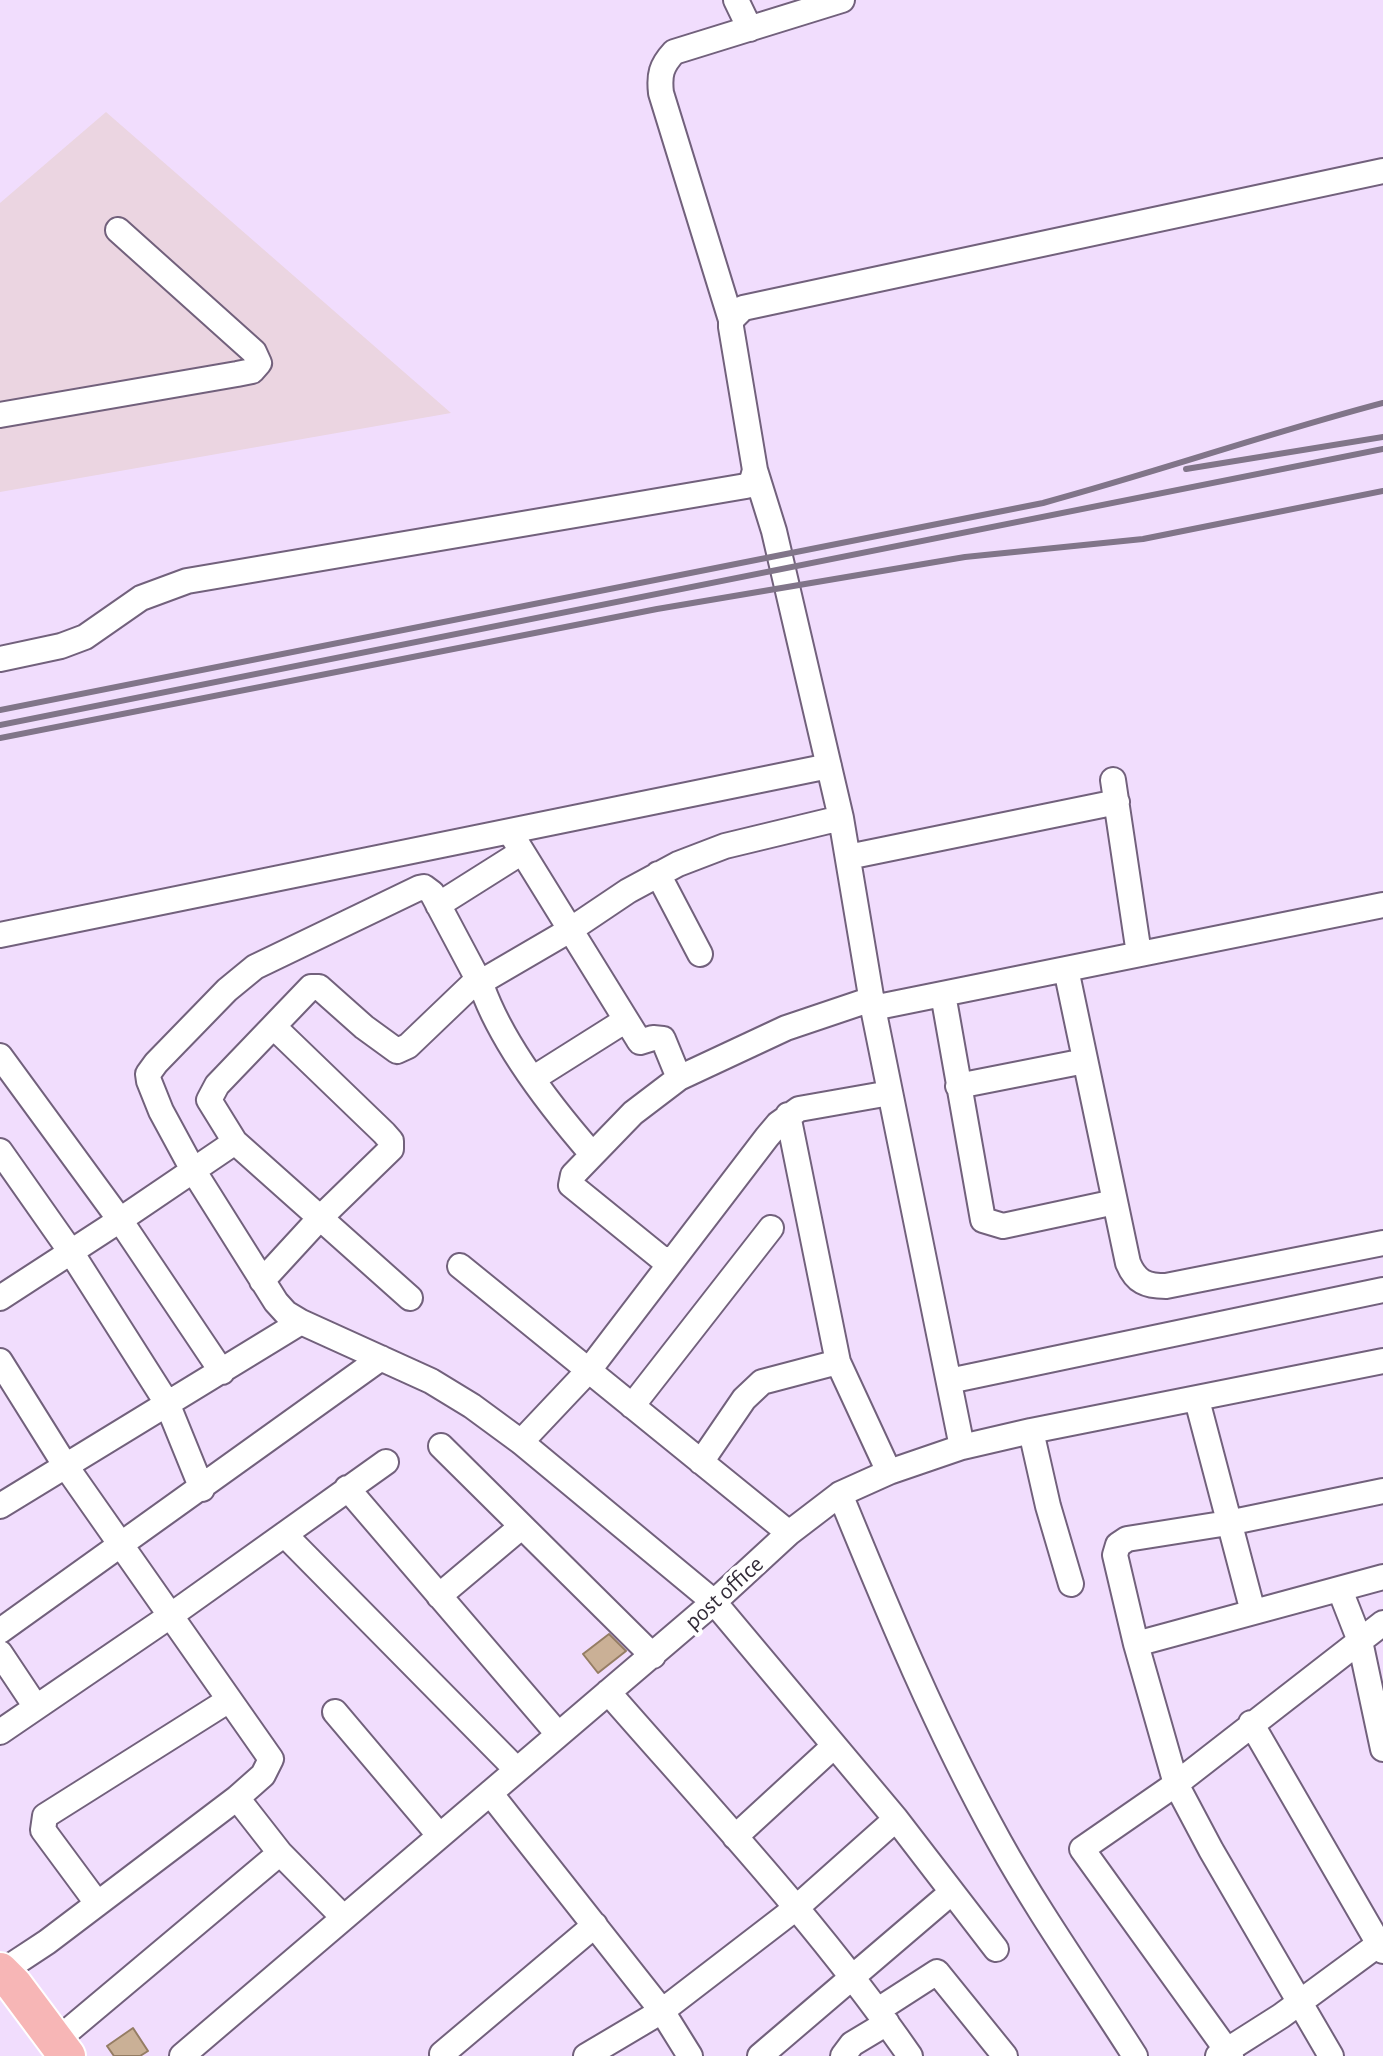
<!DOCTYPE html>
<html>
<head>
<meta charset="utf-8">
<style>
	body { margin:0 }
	canvas { display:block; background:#f1ddfd }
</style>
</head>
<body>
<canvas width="1383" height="2056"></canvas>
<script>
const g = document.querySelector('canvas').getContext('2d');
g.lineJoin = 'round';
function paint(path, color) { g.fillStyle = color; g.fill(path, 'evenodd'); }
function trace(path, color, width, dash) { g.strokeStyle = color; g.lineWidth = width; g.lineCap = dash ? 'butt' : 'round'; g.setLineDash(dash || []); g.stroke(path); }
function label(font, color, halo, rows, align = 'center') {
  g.font = font + ' "Alegreya Sans",sans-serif'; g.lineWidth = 8; g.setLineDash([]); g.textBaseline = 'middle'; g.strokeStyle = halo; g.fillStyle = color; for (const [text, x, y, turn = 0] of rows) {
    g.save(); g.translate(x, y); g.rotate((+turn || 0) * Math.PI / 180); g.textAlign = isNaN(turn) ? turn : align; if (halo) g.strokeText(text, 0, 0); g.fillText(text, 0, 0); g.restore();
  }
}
const industrial = new Path2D(`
	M106,112l345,301 -451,79v-289z`);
const building = new Path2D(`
	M609,1634l17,17 -28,22 -15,-19z
	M133,2028l15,23 -8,5h-26l-7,-10z`);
const minor = new Path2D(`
	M736,0l14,29
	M731,320l-70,-227c-2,-18 0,-27 13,-41l168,-52
	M0,415l237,-41 15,-3 7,-8 -5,-11 -136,-122
	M755,470l19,61 67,287 32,190 89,439
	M0,659l61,-13 24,-9 56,-39 46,-17 559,-95 6,-5 3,-11 -24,-143v-7l12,-12 640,-137
	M1113,780l26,174
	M510,832l128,207 2,3 13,-4 10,1 16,39
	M848,857l269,-55
	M658,874l42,80
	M438,905l84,-53
	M0,935l829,-169
	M1066,969l62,294c8,19 18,23 38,23l217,-43
	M482,987l-50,-94 -8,-6 -5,1 -164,79 -28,23 -71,73 -8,11 1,7 12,30 32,59 83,132 10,11 15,9 130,59 41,25 49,36 193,160 182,217 100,130
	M943,994l40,226 20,6 112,-24
	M872,999l-86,29 -107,50 -46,35 -60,62 -2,10 90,73 12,2 94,-123 11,-13 21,-15 91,-16
	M873,1008l510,-103
	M0,1056l120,164 102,152
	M534,1078l92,-58
	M958,1086l127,-25
	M788,1115l50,247 51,110
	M0,1151l71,101 96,151 35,86
	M592,1154c-41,-47 -89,-108 -110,-167l4,-8 84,-49 58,-39 50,-27 47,-18 116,-28
	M460,1266l329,267
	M262,1281l57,-62 72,-70v-8l-7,-8 -110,-106
	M0,1298l120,-78 115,-78
	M410,1298l-175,-156 -26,-42 8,-15 94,-98h8l45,40 33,24 11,-5 70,-67
	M0,1361l65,104 206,294 -8,16 -26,23 -190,144 -47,31
	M949,1381l434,-91
	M1197,1400l56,212
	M632,1406l139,-178
	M1031,1431l17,75 23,78
	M521,1442l68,-72 84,-110
	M441,1446l212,210
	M701,1462l43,-63 18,-17 76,-20
	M347,1488l211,246
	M840,1494c48,117 97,236 159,347 41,74 91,144 136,215
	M0,1506l301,-184
	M285,1535l232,235
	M1340,1590l20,51 23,108
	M439,1596l82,-69
	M0,1631l381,-273
	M1136,1644l247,-67
	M0,1653l36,54
	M608,1692c104,119 212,234 302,364
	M335,1712l104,123
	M1251,1723l132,228
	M0,1732l170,-116 216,-154
	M490,1793l172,218 28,45
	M237,1798l43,55 63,64
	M735,1837l99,-91
	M97,1903l-54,-73 2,-14 184,-116
	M878,2010l59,-38 68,84
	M56,2041l224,-188
	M442,2054l153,-129
	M182,2056l532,-454 75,-69 51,-39 49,-22 73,-25 69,-16 352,-70
	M586,2056l76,-45 134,-103 100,-89
	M760,2056l192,-164
	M843,2056l9,-12 35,-21
	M1218,2056l63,-40 98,-72
	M1231,2056l-149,-207 94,-65 207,-161
	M1331,2056l-120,-206 -35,-66 -40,-140 -21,-89 3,-10 9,-6 101,-16 155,-32`);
const highway = new Path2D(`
	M0,1971l14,14 53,71`);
const rail = new Path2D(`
	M1186,469l197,-32
	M0,710l1043,-207c114,-31 226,-70 340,-100
	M0,725l1383,-276
	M0,738l657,-129 308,-52 178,-18 240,-48`);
const streetNames = [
	["post office",724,1593,-42]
];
paint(industrial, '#ebd5e1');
paint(building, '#cab096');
trace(building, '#957d64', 2);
trace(minor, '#72617c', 28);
trace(highway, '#fff', 40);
trace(minor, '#fff', 24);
trace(highway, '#f7b6b6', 36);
trace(rail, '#817589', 6);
label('24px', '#342d39', '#fff', streetNames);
</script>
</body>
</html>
